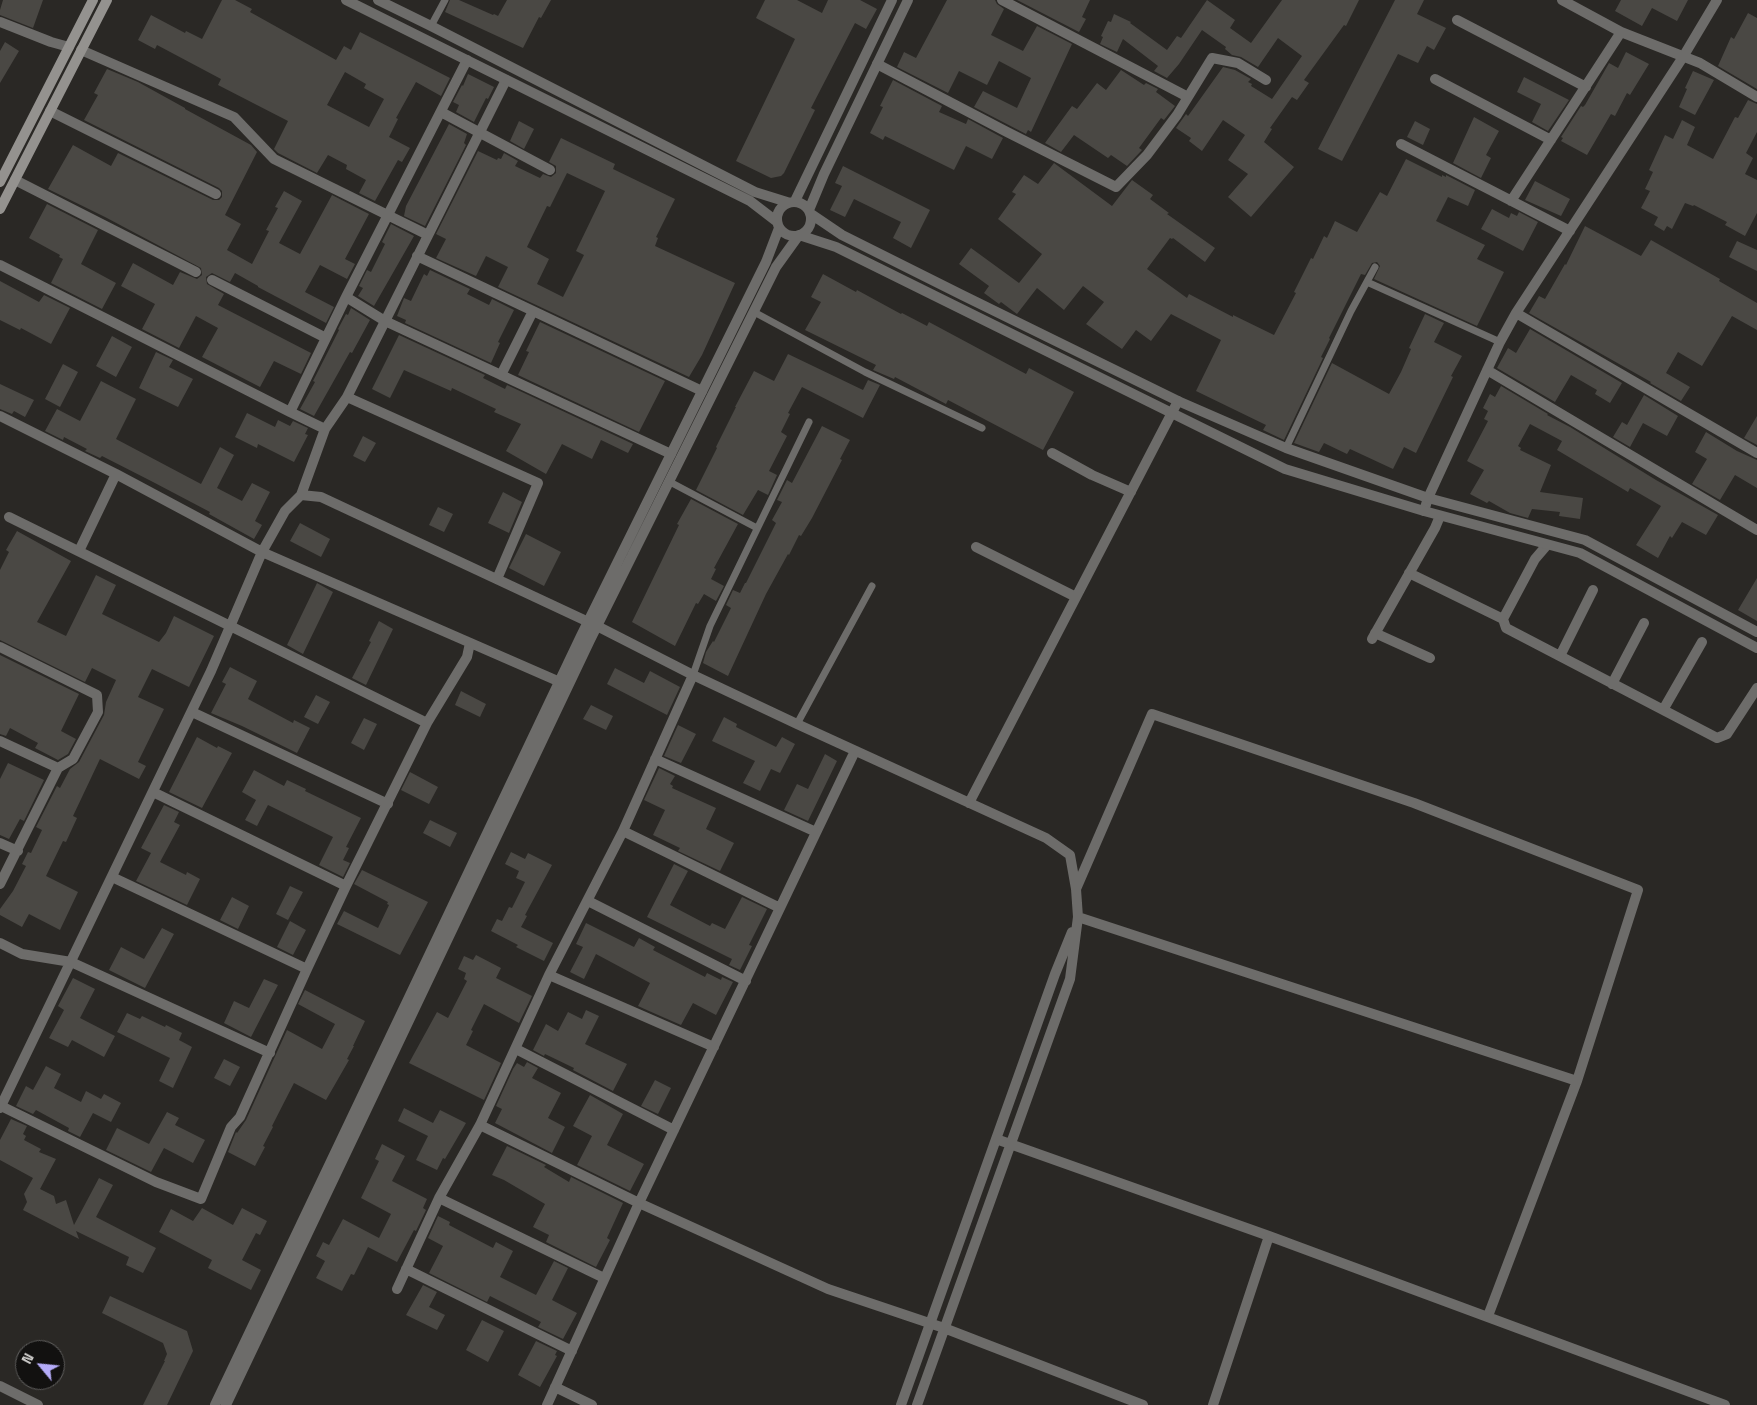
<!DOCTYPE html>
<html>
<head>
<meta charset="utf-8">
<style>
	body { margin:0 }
	#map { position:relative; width:1757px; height:1405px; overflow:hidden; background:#2a2825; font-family:"Space Grotesk",sans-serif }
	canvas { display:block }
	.north { position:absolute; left:15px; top:1340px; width:50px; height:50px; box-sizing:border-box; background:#121110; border:1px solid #605f5e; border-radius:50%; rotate:298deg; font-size:14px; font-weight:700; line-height:20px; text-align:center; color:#d5d4d2 }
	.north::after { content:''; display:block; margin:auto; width:18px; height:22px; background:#b5acf9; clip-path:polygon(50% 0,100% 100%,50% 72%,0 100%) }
</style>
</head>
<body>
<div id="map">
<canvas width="1757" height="1405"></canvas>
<div class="north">N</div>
</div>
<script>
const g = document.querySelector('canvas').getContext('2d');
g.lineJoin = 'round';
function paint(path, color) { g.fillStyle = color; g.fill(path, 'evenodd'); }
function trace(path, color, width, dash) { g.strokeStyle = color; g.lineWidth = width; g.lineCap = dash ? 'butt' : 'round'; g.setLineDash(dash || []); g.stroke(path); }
const building = new Path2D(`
	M3,0h40l-10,28 -33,-13v-5z
	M222,0h13l17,9 -2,3 86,48 8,-14 7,4 9,-18 90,46 -9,18 -25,-14 -20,36 2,1 -9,18 21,11 -8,14 -4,-2 -23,41 -16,-8 7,-13 -20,-11 1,-4 -19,-10 -11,18 -39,-20 -4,-4 14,-28 -70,-36 3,-6 -64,-34 -2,4 -17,-9 13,-25 34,18 1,-2 16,8zM345,72l21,12 -2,4 20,11 -15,28 -42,-22z
	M450,0h9l34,15 1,-1 4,2 9,-16h44l-10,18 -2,-1 -16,31 -78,-36z
	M765,0h32l25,13 6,-13h32l17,9 -11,20 -11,-6 -44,85 4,2 -31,63 -3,3 -10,2 -35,-17 59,-122 -39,-21z
	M947,0h48l2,4 7,5 -13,26 32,16 14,-25 35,18 -41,88 -3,-2 -2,4 -52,-27 9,-16 34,17 14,-30 -32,-17 -12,24 -28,-14 -11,22 -51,-26 7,-15 12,6z
	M1017,0h73l-8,17 4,2 -7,13z
	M1207,0l28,20 -5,8 21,15 31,-43h77l-13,26 -2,-1 -40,55 5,3 -12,17 -5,-3 -22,31 2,1 -8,13 30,25 -43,50 -23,-20 20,-23 -20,-14 17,-25 -22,-15 -21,31 -13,-10 2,-3 -15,-10 10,-14 2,2 35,-49 12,3 16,9 -3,3 4,2 -1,2 21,13 30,-43 -24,-18 -20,29 -17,-10 -9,-2 -7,-6 1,-2 -24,-17 -23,34 -12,14 -13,-7 4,-5 -35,-27 -6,13 -17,-8 3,-7 -2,-1 7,-15 3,1 3,-8 17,8 -1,1 37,27 10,-14 4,2z
	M1395,0h29l-7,14 29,14 -12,22 -7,-4 -9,17 -20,-9 -56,107 -24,-12z
	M1621,0h67l-11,21 -25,-13 -10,18 -27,-15z
	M1748,13l9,5v71l-39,-23 13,-29 3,2z
	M5,42l14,9 -19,32v-32z
	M1626,52l23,12 -19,31 -3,-2 -12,23 -4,-2 -24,41 -26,-14 2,-3 -2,-1 20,-31 2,1 2,-2 24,-42 9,5z
	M107,69l31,13 47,26v1l66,36 6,7 -32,63 16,9 -14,26 25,14 17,-33 -3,-1 12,-22 -3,-1 9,-16 18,10 -23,42 21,11 32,-59 37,19 -24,45 10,5 -8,15 -27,-14 -15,27 29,15 -8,16 -68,-36v-1l-23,-13 -5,9 -18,-9 -6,4 1,7 17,10 -6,11 93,48 -10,21 -27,-13 -14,26 -58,-30 16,-29 -22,-12 -17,32 -37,-19 13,-25 -34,-18 12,-23 40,22 7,-13 17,7 5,-4 -1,-7 -96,-51 -57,-28 25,-44 38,21 7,-13 95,47h6l3,-3v-6l-3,-3 -135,-68 14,-25 -4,-2z
	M1121,70l23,15 2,-2 12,6 -2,3 19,14 -11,14 -3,-2 -22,30 3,2 -15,16 -16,-11 -3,3 -34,-23 -13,17 -16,-9 27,-37 5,3 20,-26 9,7z
	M1693,71l21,9 -19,35 -16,-8 8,-18 -2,-1z
	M468,74l26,13 -6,12 -2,-1 -12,24 -18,-10 3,-7 -6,-3 9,-17 1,1z
	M1524,77l45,23 -21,31 -16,-9 9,-18 -24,-12z
	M893,80l49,26 -3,6 27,12 2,-5 35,19 -11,21 -26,-13 -12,24 -69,-34 -2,4 -13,-7 13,-26 -3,-1z
	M1748,100l9,4v28l-11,21 7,5 -8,16 12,6v33l-12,23 -20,-11 2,-3 -33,-17 -1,1 -8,-3 -13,26 -5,-3 -3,5 -10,-6 4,-8 -17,-9 9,-17 -5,-2 8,-17 -4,-2 16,-35 8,4 9,-19 13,7 -8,18 26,14 22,-42 3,1z
	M1474,117l25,14 -13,24 5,3 -10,20 -28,-15z
	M519,121l15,8 -10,20 -14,-8z
	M1415,121l15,8 -7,16 -16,-8z
	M449,124l18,10 -3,9 2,2 -41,81 -21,-10 2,-10z
	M561,138l54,26 -2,5 62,30 -19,38 2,1 -3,8 80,37 -33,72 -13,22 -191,-90 10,-20 -22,-11 -10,20 -40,-18 10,-19 -10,-5 42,-83 19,9 1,-2 3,1 3,-6 14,8 -3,5 25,12 3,-4 8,3 5,-4v-7l-7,-4zM567,173l38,18 -29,60 8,4 -21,42 -26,-13 12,-25 -22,-12 20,-41 3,1z
	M1406,159l36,18v-2l4,2v-2l29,15 -7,16 -20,-9 -12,24 49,24 -8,14 27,13 -27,54 -103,-47 6,-13 -3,-4 -5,1 -7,12 -4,-1 -32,64 1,1 -9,18 2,1 -39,82 -21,-10 3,-5 -70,-34 25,-51 -23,-12 -27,-14 -20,27 -15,-11 -14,19 -36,-25 18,-22 -21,-16 -19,24 -27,-22 -20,26 -16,-12 -2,2 -15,-11 5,-7 -30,-22 12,-16 48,35 23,-29 -44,-35 18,-25 -4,-2 12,-17 14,9 16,-21 58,43 20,-26 21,15 -3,4 19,14 -2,1 48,34 -10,14 -32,-24 -1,1 -2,-1 -23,31 40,29 2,-4 44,23v-2l41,20 22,-42 -2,-1 17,-34 2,1 11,-23 3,2 8,-17 22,11 23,-40 7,4z
	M843,166l87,44 -19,38 -18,-10 8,-16 -47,-23 -9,18 -15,-7 12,-24 -7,-3z
	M1535,181l35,18 -9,17 -36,-16z
	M47,204l51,26 -17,34 35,19 -14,26 -51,-26 12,-24 -4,-2 1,-2 -31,-17z
	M1492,209l17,9 2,-5 6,3 2,-4 19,10 -15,29 -42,-22z
	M391,224l23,12 -40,70 -16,-10 5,-8 -4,-2 8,-16 4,2 14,-28 -3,-2z
	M1585,226l56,30 10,-16 69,39 -1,2 38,22v27l-25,-14 -30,50 -24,-14 -12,21 24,14 -9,14 -31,-18 1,-1 -122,-69 10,-17 6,3 20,-35 1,1z
	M1737,241l20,9v21l-28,-14z
	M430,270l40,19 -3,5 22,11 3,-6 22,11 -16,32 2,1 -9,20 -86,-40 1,-3 -9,-4 7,-18 7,3 13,-27 3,2z
	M823,274l33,18 1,-2 44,24 1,-1 25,13 2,-4 97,52 3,-6 45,24 -31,58 -95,-50 -2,4 -51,-27 -1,2 -21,-9 3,-5 -71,-35 16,-28 -10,-5z
	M0,281l39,21 5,-7 26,13 -19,36 -30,-16 -1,2 -20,-10z
	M351,308l19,12 -18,33 -2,-1 -36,64 -14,-7 15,-27 -2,-1 26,-51 -1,-1 8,-15 2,1z
	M1425,314l19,9 -10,19 28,14 -11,20 2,1 -37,76 -12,-6 -11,22 -43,-20 -3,5 -23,-11 -5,9 -25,-9 38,-80 57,31 12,-22 10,-23 -2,-1z
	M540,322l125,59 -26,51 -121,-57 11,-23 -3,-1z
	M1530,329l92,54 -12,20 -15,-9 2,-4 -26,-15 -16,27 -58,-34 11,-20 8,5z
	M399,335l86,40 -2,3 22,11 2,-4 126,59 -5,9 -27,-13 -9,19 -30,-15 -16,30 -40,-23 15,-27 -27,-12 2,-3 -44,-21 -1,3 -47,-21 -14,28 -18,-9z
	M112,336l20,11 -16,30 -20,-11z
	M156,352l17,8 -4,7 24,12 -15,28 -39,-19z
	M788,354l75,36 5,-10 12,5 -17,33 -61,-31 -14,26 2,1 -9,18 6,4 -18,35 8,4 -9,20 -10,-5 -15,25 -47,-25 21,-42 -1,-1 20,-40h-1l19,-36 20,10z
	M63,364l15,8 -18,35 -15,-8z
	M101,381l35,18 -20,40 85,45 19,-37 14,8 -17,33 25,13 10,-18 18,9 -15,29 7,4 -8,14 -45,-25 1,-2 -57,-30 -51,-26 -2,2 -15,-7 2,-2 -23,-12 -1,3 -18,-9 12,-22 23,12z
	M0,384l34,16 -9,17 -11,-6 -2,3 -12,-5z
	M1501,386l47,28 -1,1 23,12 86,53 62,35 -12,20 -24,-13 -10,16 -2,-2 -12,22 -22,-13 25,-39 -31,-18 -2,4 -71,-42 5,-9 -32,-17 -12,22 3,2 -1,2 31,15 -11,27 43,6 -3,21 -21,-3 1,-4 -28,-3 -4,9 -18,-5 -21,-12 -2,2 -17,-9 14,-24 -17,-9 21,-40 -4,-2 4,-8 -5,-3 7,-14 5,3z
	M1644,395l34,21 -11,20 -24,-13 -13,24 -17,-10 9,-15 5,3z
	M247,413l28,14 3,-7 12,6 3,-5 15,7 -3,6 3,1 -14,27 -36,-18 -1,4 -22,-11z
	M1757,416v29l-13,-7z
	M822,426l28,14 -10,19 2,1 -30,58 -11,18 -2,-1 -10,20 -1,-1 -22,40 -38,82 -25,-13 3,-11 7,-11 1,1 17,-34 -5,-3 7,-15 7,3 5,-10h1l30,-60 -4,-3 10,-18 -5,-2 10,-20 5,3z
	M1706,432l31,19 20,9v28l-22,-13 -15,25 -28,-16 15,-25 -12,-7z
	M363,436l13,7 -11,19 -12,-6z
	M503,492l19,10 -13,31 -21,-10z
	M691,499l47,25 -24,44 2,1 -5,10 13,7 -8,15 -12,-7 -6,10 -2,-1 -21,43 -43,-24 47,-97 -2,-1z
	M438,507l15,7 -9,18 -15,-7z
	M300,523l30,16 -9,18 -31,-16z
	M17,531l54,30 -34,61 29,14 30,-61 20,10 -14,29 57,28 7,-9 8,-17 40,20 -25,51 -37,-18 -14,28 26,12 -26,53 8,4 -7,13 -39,-20 -27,57 4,2 -11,24 -3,-1 -17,35 32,16 -18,38 -31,-16 -7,13 -22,-12v-6l13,-18 13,-25 -4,-2 6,-12 3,1 11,-23 -6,-3 21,-41 3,2 10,-19 9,-7 25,-47 2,-13 10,-22 -24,-12 -7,14 -85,-42v-70l9,-18 -3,-2z
	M526,534l35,18 -17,34 -35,-18z
	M1757,578v43l-19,-11z
	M317,583l16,9 -30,62 -16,-9z
	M379,621l14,8 -27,56 -14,-7 19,-36 -2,-1z
	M0,655l79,39 -18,37 15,8 -8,15 -10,6 -23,-12 3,-5 -28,-15 -4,8 -6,-2z
	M230,667l27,14 -9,18 45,24 1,-3 16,8 -13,25 -55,-27 -31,-13 15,-29 -4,-2z
	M615,668l29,15 6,-12 30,16 -13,28 -60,-31z
	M461,691l25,13 -6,13 -25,-12z
	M316,695l14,7 -12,22 -14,-7z
	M591,705l22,11 -7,14 -23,-11z
	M724,717l13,7 -1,3 40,20 6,-10 13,7 -15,29 -9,-4 -11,22 -17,-8 12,-22 -43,-20z
	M364,718l13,6 -13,26 -13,-7z
	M678,725l18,9 -15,29 -17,-7z
	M197,737l20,11 1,-2 14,7 -30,55 -33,-16z
	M825,754l12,7 -29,60 -24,-11 13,-26 11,5z
	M8,763l36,17 -20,41 -4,-2 -11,20 -9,-4v-56z
	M659,768l16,8 -5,8 3,2 -1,2 44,20 -10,21 28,14 -14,28 -42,-20 2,-3 -27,-13 12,-25 -21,-10z
	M254,770l30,16 3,-6 19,9 -1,2 56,27 -15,29 3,1 -6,12 7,3 -7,14 -24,-12 14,-28 -65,-32 -11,21 -12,-6 11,-20 -14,-8z
	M410,772l28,15 -9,17 -28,-14z
	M164,805l15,7 -5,10 6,3 -20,37 26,13 1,-3 13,7 -13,26 -51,-24 15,-28 -10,-5z
	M430,820l27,13 -7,14 -27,-14z
	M511,852l14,7 3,-6 24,12 -27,50 2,1 -6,11 32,16 -9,18 -28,-14 2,-2 -27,-14 6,-12 5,2 7,-14 3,1 13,-26 -9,-4 3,-7 -14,-7z
	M674,864l14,7 -18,34 40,21 2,-3 13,6 17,-32 25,12 -18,36 3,1 -12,24 -11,-5 3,-6 -85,-42z
	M362,870l66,32 -28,53 -63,-31 7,-13 34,17 11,-23 -2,-1 1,-2 -34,-18z
	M290,886l13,6 -15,28 -12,-6z
	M232,897l17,9 -11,23 -18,-9z
	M290,921l16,9 -13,25 -16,-8z
	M586,923l48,24 5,-9 16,9 -2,3 52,27 2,-4 14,7 1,-3 11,5 -17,33 -23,-12 -12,22 -32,-14 -11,-5 12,-23 -54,-29 -12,25 -14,-7 13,-25 -7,-3z
	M162,928l12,6 -29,54 -36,-18 12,-23 23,12z
	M476,955l25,13 -5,10 36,18 -13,27 -35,-19 -13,26 2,1 -7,14 35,18 -17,37 -75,-37 28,-51 11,6 19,-37 -3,-2 2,-6 -8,-4 6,-13 9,4z
	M73,978l22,11 -15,29 35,18 -11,21 -32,-17 -4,7 -19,-9 15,-28 -6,-4z
	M264,979l14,6 -27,52 -27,-14 10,-22 15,7z
	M305,990l60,31 -12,25h1l-7,13 2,1 -23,40 -32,-17 -22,43 1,1 -10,19 2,1 -10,19 -27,-14 8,-20 1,1 9,-13 41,-90 35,19 13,-25 -37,-20z
	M586,1010l13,6 -14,28 42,20 -14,27 -40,-21 1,-2 -29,-14 -1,2 -11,-6 13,-26 12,7 10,-19 14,7z
	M127,1013l13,6 2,-3 23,11 1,-2 16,8 -3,7 13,7 -19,41 -14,-7 11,-23 -53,-26z
	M224,1059l16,8 -10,19 -16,-8z
	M527,1062l11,6 -6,10 29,15 -13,25 17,9 -13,26 -57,-30 7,-14 -6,-3 17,-37 4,-6 7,4z
	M46,1066l15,8 -7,14 27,14 5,-11 15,8 3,-5 17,9 -10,19 -18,-9 -13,24 -12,-6 1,-3 -33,-18 -3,4 -17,-8 10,-20 7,4z
	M655,1080l16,8 -13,26 -17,-8z
	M590,1095l33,19 -16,31 37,19 -14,27 -53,-26 15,-29 -19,-10z
	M404,1108l29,15 7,-13 26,13 -21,36 -2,-1 -6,12 -21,-10 12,-24 -30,-15z
	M167,1112l12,6 -4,7 30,15 -12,23 -29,-15 -13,24 -45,-22 11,-22 32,16z
	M11,1119l16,7 -4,8 3,2 -2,4 17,9 -2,3 17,7 -16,30 14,7 2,8 10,-4 8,25 25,-47 14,7 -17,32 60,31 -13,25 -17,-8 3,-8 -53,-26 3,8 -56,-29 4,-8 -3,-8 9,-16 -33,-18v-20z
	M382,1144l23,12 -13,25 35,18 -4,9 3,2 -10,21 -2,-1 -17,32 -29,-15 -14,28 -3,-1 -9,17 -26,-13 9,-17 -9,-5 7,-14 6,3 14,-26 36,19 12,-24 -30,-16 18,-37 -4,-2z
	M507,1146l39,19 -2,2 25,15 2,-5 52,26 -16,35 3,2 -14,27 -50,-25 3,-7 -16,-8 12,-23 -41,-24 -12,-5z
	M202,1208l31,17 9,-17 25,13 -7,14 -4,-2 -14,27 19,10 -10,20 -43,-22 4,-8 -53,-28 12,-23 22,12z
	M438,1216l12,6 -1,3 44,23 3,-6 17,9 -13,26 36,18 18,-34 14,7 -16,32 25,13 -14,26 -25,-12 3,-5 -51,-26 -3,6 -58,-29 14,-27 -15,-8z
	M423,1285l14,7 -8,15 16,8 -8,15 -31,-15z
	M110,1296l77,35 6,20 -26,54h-24l22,-44h-1l3,-7 -4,-11 -61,-30z
	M482,1320l22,11 -16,31 -22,-12z
	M536,1341l21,10 -2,4 2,1 -17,31 -22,-12z`);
const service = new Path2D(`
	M431,26l14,-26
	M1367,282l133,60
	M754,312l111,60 117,56
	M1286,448l65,-137 24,-44
	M670,482l87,46
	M693,675l17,-49 99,-204
	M797,724l75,-138`);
const minor = new Path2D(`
	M1002,0l186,97
	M1562,0l59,32 79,31 57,34
	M1457,20l129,67
	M0,22l51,20 18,5
	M81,50l153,67 40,42 154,76
	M877,64l130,68 109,55 31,-32 30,-40 35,-57 26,5 28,17
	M1435,79l116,61
	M50,111l166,83
	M441,112l109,58
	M1401,144l169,87
	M15,180l181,92
	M1511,201l110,-169
	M417,256l285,135
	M0,265l290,147
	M212,280l114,58
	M346,297l39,24 286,133
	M1516,313l241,140
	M1487,370l270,160
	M501,375l32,-64
	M347,397l159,-317
	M0,416l116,58 146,78 298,130
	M325,429l22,-32 191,86 -41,96
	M1052,453l40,22 39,17
	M301,495l24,-66 -35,-17 56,-115 121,-237
	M1424,511l4,-13 72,-156 16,-29 167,-256 34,-57
	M9,517l418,206
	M1547,545l-12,14 -32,60 3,9 211,110 10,-4 30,-46
	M976,547l100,50
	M79,551l37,-77
	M1409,573l94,46
	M1375,633l55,25
	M1372,639l63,-111 5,-12
	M0,647l97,48 1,17 -25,47 -15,9 -58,116
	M1560,656l33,-66
	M1612,684l32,-61
	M1663,710l39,-68
	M192,712l196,92
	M0,741l58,27
	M655,759l161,73
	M153,792l193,94
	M969,803l209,-402
	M623,831l157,77
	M0,843l18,8
	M112,877l195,92
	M1076,889l76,-175 262,89 224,87 -61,191 -89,235
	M588,901l158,80
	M1078,917l499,164
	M0,943l22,11 49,8 199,91
	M549,975l165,72
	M516,1049l158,81
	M1,1106l155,76 45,17 30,-72 9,-10 67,-148 39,-83 81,-163 40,-66 3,-14
	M0,1108l211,-437 51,-119 23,-41 16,-16 20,2 276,129 96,49 104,49 249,114 24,17 6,34 2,28 -8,62 -153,426
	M480,1125l159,78 189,86 116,39 199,77
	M996,1139l273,97 456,169
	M439,1198l165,80
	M406,1269l166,82
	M397,1289l42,-91 41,-73 69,-150 74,-144 70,-156
	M0,1386l38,19
	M555,1387l37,18
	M547,1405l92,-202 216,-452
	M901,1405l154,-431 17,-42
	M1213,1405l56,-169`);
const tertiary = new Path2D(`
	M346,0l404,201 26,20
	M378,0l53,26 324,166 32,10
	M795,201l97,-201
	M777 219a17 17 0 1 1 34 0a17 17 0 1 1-34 0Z
	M809,210l15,-36 84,-174
	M811,214l31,21 120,60 216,106 108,47 142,50 157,42 172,92
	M215,1405l366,-769 185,-374 13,-34
	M226,1405l364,-765 186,-373 23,-32 37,12 449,222 139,42 156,42 177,95`);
const secondary = new Path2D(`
	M0,182l93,-182
	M0,209l107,-209`);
paint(building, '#4a4844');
trace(service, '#6d6c6a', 7);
trace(minor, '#6d6c6a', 10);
trace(tertiary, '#6d6c6a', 10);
trace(secondary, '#94928f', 10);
</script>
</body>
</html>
